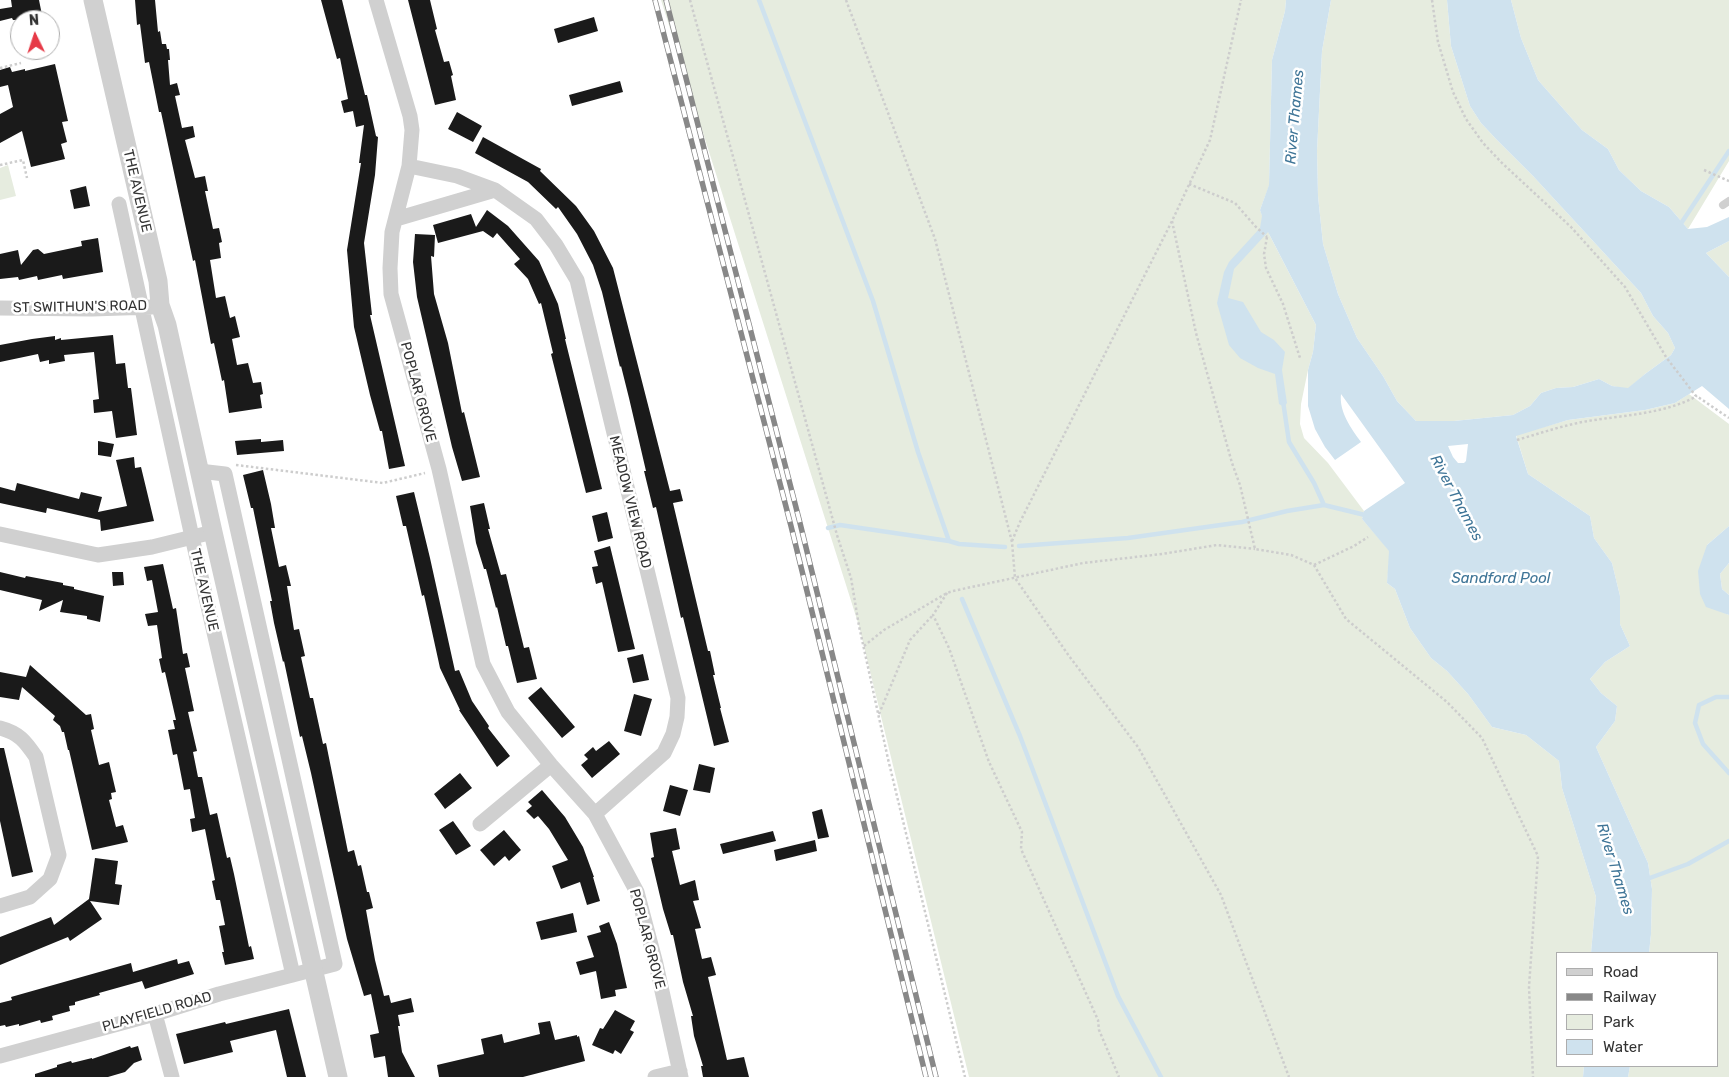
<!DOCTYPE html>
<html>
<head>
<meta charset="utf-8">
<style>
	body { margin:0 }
	#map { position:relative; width:1729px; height:1077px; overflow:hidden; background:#fff; font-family:Rubik,sans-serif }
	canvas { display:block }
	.legend { position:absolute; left:1556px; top:952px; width:162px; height:115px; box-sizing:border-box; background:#fff; border:1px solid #adadad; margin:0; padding:6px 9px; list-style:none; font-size:15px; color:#333 }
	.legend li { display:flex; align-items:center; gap:10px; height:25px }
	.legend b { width:25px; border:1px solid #adadad }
	.north { position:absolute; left:10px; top:10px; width:50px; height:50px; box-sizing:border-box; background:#fff; border:1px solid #adadad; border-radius:50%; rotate:356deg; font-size:14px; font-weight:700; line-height:20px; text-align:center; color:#333 }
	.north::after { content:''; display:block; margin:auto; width:18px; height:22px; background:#e63946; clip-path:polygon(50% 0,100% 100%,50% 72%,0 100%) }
</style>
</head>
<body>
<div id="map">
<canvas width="1729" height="1077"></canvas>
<ul class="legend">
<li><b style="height:6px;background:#d0d0d0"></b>Road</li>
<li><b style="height:6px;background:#888"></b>Railway</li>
<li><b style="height:14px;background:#e6ecdf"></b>Park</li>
<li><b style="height:14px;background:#cfe2ee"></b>Water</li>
</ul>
<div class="north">N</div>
</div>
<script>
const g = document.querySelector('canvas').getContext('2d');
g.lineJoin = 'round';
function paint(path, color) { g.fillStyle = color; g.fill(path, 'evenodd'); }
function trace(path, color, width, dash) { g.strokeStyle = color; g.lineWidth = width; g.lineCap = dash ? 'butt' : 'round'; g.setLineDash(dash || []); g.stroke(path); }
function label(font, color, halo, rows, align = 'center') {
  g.font = font + ' Rubik,sans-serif'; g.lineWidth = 5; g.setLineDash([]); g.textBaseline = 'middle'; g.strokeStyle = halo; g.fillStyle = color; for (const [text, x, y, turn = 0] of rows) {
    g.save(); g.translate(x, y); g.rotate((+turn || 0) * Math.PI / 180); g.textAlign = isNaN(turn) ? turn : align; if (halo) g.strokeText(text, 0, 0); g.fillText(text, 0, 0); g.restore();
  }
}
const green = new Path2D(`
	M661,0h625l-1,11 -13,49 -3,126 -9,24 10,26 46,89 -3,27 -5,18 -7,34 -1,20 4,14 24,25 36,48 -2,8 28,32 -3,32 8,6 15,39 21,30 16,13 21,23 24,33 34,8 33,26 3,27 34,109 -5,56h-33v113h26l-1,11h-614l-110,-451z
	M1331,0h116l4,46 19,60 11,17 15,16 37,37 108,117 12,23 15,17 7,15 -4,7 -26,19 -17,15 -16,-3 -13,-7 -26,8 -17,1 -15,5 -11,13 -17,9 -59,6h-38l-19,-20 -14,-25 -26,-38 -19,-44 -15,-50 -5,-48 -1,-45 5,-100z
	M1511,0h218v161l-41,68 -19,-22 -28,-16 -22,-21 -11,-21 -26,-19 -44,-50 -17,-42z
	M8,165l8,31 -16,4v-32z
	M1729,241v36l-23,-24z
	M1689,394l40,30v102l-22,19 13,66 9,4v462h-101l2,-11h88v-113h-69l2,-19 1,-45 -4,-26 -52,-116 19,-26 2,-15 -16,-13 -11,-14 15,-17 25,-16 -10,-22v-28l-8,-33 -18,-25 -4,-22 -62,-42 -12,-39 52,-15 77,-10 30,-7z
	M1729,563v32l-7,-6 -2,-15z`);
const water = new Path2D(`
	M1286,0h45l-9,51 -5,100 1,45 5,48 15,50 19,44 26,38 14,25 19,20h38l59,-6 17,-9 11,-13 15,-5 17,-1 26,-8 13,7 16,2 17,-14 26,-19 4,-7 -7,-15 -15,-17 -12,-23 -108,-117 -37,-37 -15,-16 -11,-17 -19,-60 -4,-46h64l10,38 17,42 44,50 26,19 11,21 22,21 28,16 19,22 19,-2 22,-10v24l-23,12 23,24v132l-27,-23 -27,17 -30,7 -77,10 -52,16 12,38 62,42 4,22 18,25 8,33v28l10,22 -25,16 -15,17 11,14 16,13 -2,15 -19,26 52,116 4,26 -1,45 -2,19h-58l5,-56 -34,-109 -3,-27 -33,-26 -34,-8 -24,-33 -21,-23 -16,-13 -21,-30 -15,-39 -8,-6 2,-32 -27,-32 2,-8 41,-28 -64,-89c-2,18 10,34 20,48l-26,18 -10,-13 -10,-18 -7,-23v-36l5,-18 3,-27 -48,-93 -34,37 -6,29 15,4 18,30 13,8 11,12 -3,18 5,33 -3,4 -5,-3 -4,-30 -17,-6 -18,-10 -11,-13 -12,-42 7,-31 5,-10 31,-34 2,-12 -2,-6 9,-25 3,-125 13,-49zM1468,444l-2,17 -2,2h-6l-5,-6 -5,-11z
	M1729,526v37l-9,11 2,15 7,6v20l-23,-8 -6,-13 -2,-23 9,-26z
	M1584,1066h46l-2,11h-45z`);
const stream = new Path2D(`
	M759,0l114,301 45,151 31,89
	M1680,225l49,-74
	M1283,401l6,41 25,41 10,22
	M828,528l12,-3 109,16 10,3 46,3
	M1019,546l109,-8 114,-16 45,-11 37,-6 45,11
	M962,599l58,137 98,260 43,81
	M1729,697h-13l-17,8 -4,18 8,21 26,29
	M1647,879l41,-15 41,-23`);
const building = new Path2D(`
	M11,0h28l4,20h-30l-1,-2 -12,3v-12l12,-2z
	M135,0h20l3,32 2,-1 2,13h4l1,5h2l1,11h-2l2,25 7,-2 3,12 -5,1 7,32 11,-2 2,11 -10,3 10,38 10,-2 3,15h-3l8,38 6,-1 3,14 -3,1 2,15 -11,2 6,38 9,-2 5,22 5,-2 5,21 -8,2 5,26 11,-2 5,20 8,-1 2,12 -3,1 2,13 -33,5 -5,-33 -2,1 -8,-38 -3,1 -16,-84 -2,1 -32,-149h-2l-10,-50 -4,1 -5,-39 -3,1z
	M321,0h21l23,95h2l9,41 2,1 -3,38 -11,68 8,72h-2l35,151 -16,3 -7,-38h-2l-10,-36 -16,-68 -7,-77 14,-87h-2l5,-38 -8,2 -3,-16 -9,2 -3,-12 7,-2 -8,-41 -3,1z
	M408,0h22l7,29 -2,1 9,32 5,-1 4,14 -2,1 5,24 -21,5z
	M594,17l4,14 -40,12 -4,-14z
	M55,64l13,57 -6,1 5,20 -6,2 4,15 -34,8 -9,-36 -22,12v-29l13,-7 -5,-22 -8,2v-17l10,-3 2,5 13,-3v2z
	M620,81l3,11 -51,14 -3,-11z
	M457,112l25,14 -9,16 -25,-13z
	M483,137l58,32 -1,2 36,35 18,25 19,37 57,223 10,-2 3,12 -10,2 35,148h2l5,24h-2l8,33h-1l9,34 -15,4 -31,-129 -2,1 -25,-111 -3,1 -9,-37h2l-17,-73 -8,-32 -1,1 -18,-75 -9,-27 -16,-31 -19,-27 -2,2 -28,-27 -53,-29z
	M86,186l4,20 -16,3 -4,-19z
	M487,210l21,16 31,35 19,43 8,35h-1l37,150 -16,4 -35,-139 2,-1 -12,-50 -2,1 -11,-25 -14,-15 6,-5 -23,-26 -4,5 -10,-7 -45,12 -5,-18 38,-11 5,13z
	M415,234l20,1 -1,22 -3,-1 3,38 14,49 14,70 2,-1 16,65 -18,4 -10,-34 -35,-150 -4,-35z
	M98,238l5,34 -40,7 -1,-4 -24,5 -1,-4 -18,4 -1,-3 -18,2v-25l18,-4 3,15 12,-15 5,-1 6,5 38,-8 -1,-5z
	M113,335l3,29 9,-1 3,25h3l6,47 -21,3 -4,-27 -18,2 -1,-13 6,-1 -5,-47 -30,3 1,6 -16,3v-4l-9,2 -2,-8 -38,8v-17l32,-6 23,-3v4l6,-2v2z
	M261,439v3l22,-2 1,11 -47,4 -2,-14z
	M98,441l16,3 -3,13 -13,-2z
	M134,457l1,11 6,-1 13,54 -53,10 -1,-11 -53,-12 -1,5 -46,-10v-16l15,4 2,-8 62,16 2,-7 21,5 -4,15 29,-6 -11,-46z
	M263,470l8,34 4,24h-4l8,39 7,-2 5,21h-4l7,44 5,-1 6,27 -4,1 9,41h3l10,46 3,-1 22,109 6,-2 4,16 3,-1 6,27h2l4,16 -7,2 9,50 9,36 5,-1 2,8 20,-5 3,14 -16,3 2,11h-2l4,26 13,25h-27l-3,-21 -11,2 -4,-23 9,-2 -8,-39 -7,2 -17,-57 -36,-166 -9,-37 -2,1 -16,-76 -1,1 -9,-39 -4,-22h2l-19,-93h-2l-8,-33z
	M414,492l16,66 25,113 4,-1 13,31 17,25 -1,2 22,28 -13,11 -38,-57h1l-20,-42 -16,-73 -2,1 -16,-70h-3l-7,-30z
	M484,503l6,26h-2l13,46 5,-1 18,74 5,-1 8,32 -20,4 -9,-37h-2l-9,-39 -1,1 -10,-39h-2l-8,-26 -6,-37z
	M607,512l6,26 -15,4 -6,-26z
	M610,546l25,103 -17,3 -16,-70 -6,2 -4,-17 6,-1 -4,-15z
	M163,564l10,45 3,-1 7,46 4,-1 3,14 -5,1 9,43 -6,1 9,39 -4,1 5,25h4l8,38 7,-2 10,45 3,-1 4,17 15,73 2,-1 3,13 -29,6 -3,-13h2l-5,-26 6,-1 -5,-25h-4l-4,-19 3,-1 -10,-51 -13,3 -2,-13 5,-1 -5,-29 -6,1 -7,-36 -4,1 -5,-25 7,-1 -2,-9h3l-11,-48 -3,1 -3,-14 3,-1 -5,-33 -9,1 -3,-12 13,-2 -6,-32 -5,1 -3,-14z
	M0,572l25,6 1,-2 37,7v2l11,2v2l30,7 -4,26 -13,-3v-3l-27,-4 3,-12 -24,11 3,-11 -42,-10z
	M112,572h11l1,13 -11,1z
	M643,654l6,26 -16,3 -6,-25z
	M30,665l56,50 5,-1 3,15 -3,1 8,35 10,-3 7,30 -5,1 1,6 -3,1 7,27 7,-2 5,17 -36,8 -23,-100h-1l-4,-18h-2l-2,-6 -7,-6 2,-4 -33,-29 -3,13 -19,-3v-25l26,5z
	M541,687l34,40 -13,11 -34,-40z
	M634,694l18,5 -11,37 -17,-5z
	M609,741l11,13 -28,24 -11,-13 7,-6 -4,-4 9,-8 3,4z
	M0,748h4l29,124 -21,5 -12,-56z
	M699,764l16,4 -5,25 -17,-3z
	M460,773l12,15 -27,21 -11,-15z
	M670,785l18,5 -8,26 -17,-5z
	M542,790l23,27 18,30 11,30h-1l7,24 -13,4 -7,-23 -19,7 -9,-23 16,-6 -19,-31 -11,-13 -4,3 -8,-8 6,-5 -4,-4z
	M822,809l7,28 -11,2 -6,-27z
	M453,821l18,25 -15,9 -17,-25z
	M676,828l4,21 -8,2 8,34 15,-5 4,20 -6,1 8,27 -6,1 7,30 9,-2 5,18 -8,2 19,83 17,-3 5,20h-46l-2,-11h2l-9,-30 -3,-20h2l-10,-34 -10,-47h-2l-8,-26 -12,-51 3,-1 -4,-24z
	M504,830l17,20 -12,11 -4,-5 -11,10 -14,-16z
	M773,831l3,10 -53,13 -3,-10z
	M815,840l2,11 -41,10 -2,-11z
	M95,858l23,3 -3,23 7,1 -3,20 -29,-4 12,18 -32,22 -2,-4 -68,28v-28l51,-20 3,8 35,-26z
	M573,913l4,19 -36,8 -5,-18z
	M609,922l8,22 10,44 -12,2 1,6 -15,3 -5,-28 -16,4 -4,-13 18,-5 -7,-21 14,-4 -2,-6z
	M177,959l1,5 11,-3 5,13 -49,15 -3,-8 -43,12 1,2 -25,7v3l-6,1 1,5 -18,5 1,4 -12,3 -1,-3 -21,6v-2l-13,3 -1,-2 -5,1v-23l12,-3 -1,-3 120,-34 2,9z
	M289,1009l17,68h-19l-11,-47 -46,11 3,11 -49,12 -8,-30 49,-12 1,2z
	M615,1010l20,11 -5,9 4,2 -13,22 -6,-4 -2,4 -21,-9 8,-17 3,1z
	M550,1021l5,19 22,-5v2l2,-1 6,25 -62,16h-84l-2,-12 47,-11 -3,-15 21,-5 2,9 36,-9 -2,-11z
	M130,1046l1,2 7,-2 4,14 -8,3 -9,9 -17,5h-73v-3l22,-7v-2l14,-4 1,2 20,-5v1z`);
const path = new Path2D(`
	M690,0l147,535 14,43 8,48 29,133 77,318
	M846,0l89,239 77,303 3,36 54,78 69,91 83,148 68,182
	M1432,0l6,42 15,50 13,27 17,24 19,20 69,64 54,60 41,70 29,38 34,23
	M0,68l21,-5
	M0,165l23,-5 4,18
	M1704,170l25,11
	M1189,184l46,19 21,24 11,10
	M1172,221l24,112 36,130 8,22 15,64 36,6 23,10 32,54 101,83 35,36 56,118 -9,131 4,90
	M1267,237l-3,17 2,14 17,36 17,54
	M1517,440c24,-7 47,-15 71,-19 37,-6 76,-7 109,-25
	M236,465l147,18 42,-10
	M1012,541l8,-19 152,-301 38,-81 31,-140
	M1314,565l40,-19 14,-9
	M947,593l-14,22 16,33 40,114 33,70 -1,17 77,171 1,10 20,47
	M864,646l20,-16 63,-37 6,-2 130,-28 79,-9 55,-9 38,4
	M879,714l31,-74 23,-25`);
const service = new Path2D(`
	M1723,205l6,-4`);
const minor = new Path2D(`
	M376,0l34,116 2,14 -3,36 -17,66 -2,36 1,26 48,175 44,195 25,48 43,53 44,49 42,78 19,72 25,113
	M409,166l48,10 38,14 41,29 20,26 21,35 101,418 -1,19 -4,17 -9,19 -69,61
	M119,204l73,333 101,438
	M396,219l99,-29
	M0,308l92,1 60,-2
	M0,534l98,21 54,-8 61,-15
	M0,728c19,5 25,13 36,29l23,98 -9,24 -20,18 -30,9
	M480,824l71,-59
	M155,1014l17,63
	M0,1056l155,-42 64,-20 116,-30 -110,-490 -26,-3
	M655,1077l25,-6`);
const tertiary = new Path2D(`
	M93,0l65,281 2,24 7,20 46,207 125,545`);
const rail = new Path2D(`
	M655,0l136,526 135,551
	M666,0l134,523 136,554`);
const streetNames = [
	["THE AVENUE",137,191,77],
	["ST SWITHUN'S ROAD",80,307,-1],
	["POPLAR GROVE",418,392,75],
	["MEADOW VIEW ROAD",630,502,76],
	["THE AVENUE",204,590,77],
	["POPLAR GROVE",647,939,75],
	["PLAYFIELD ROAD",157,1012,-16]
];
const waterNames = [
	["River Thames",1295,117,-85],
	["River Thames",1456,498,62],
	["Sandford Pool",1501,579],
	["River Thames",1615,869,73]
];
paint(green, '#e6ecdf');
paint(water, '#cfe2ee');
trace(stream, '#cfe2ee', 4.5);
paint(building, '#1a1a1a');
trace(path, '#cdcdcd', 2.5, [2.5, 2.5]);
trace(service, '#d0d0d0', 8);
trace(minor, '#d0d0d0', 15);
trace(tertiary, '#d0d0d0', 19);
trace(rail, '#888', 5.5);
trace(rail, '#fff', 4, [11]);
label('14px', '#333', '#fff', streetNames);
label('italic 15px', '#3f7597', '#fff', waterNames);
</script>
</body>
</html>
